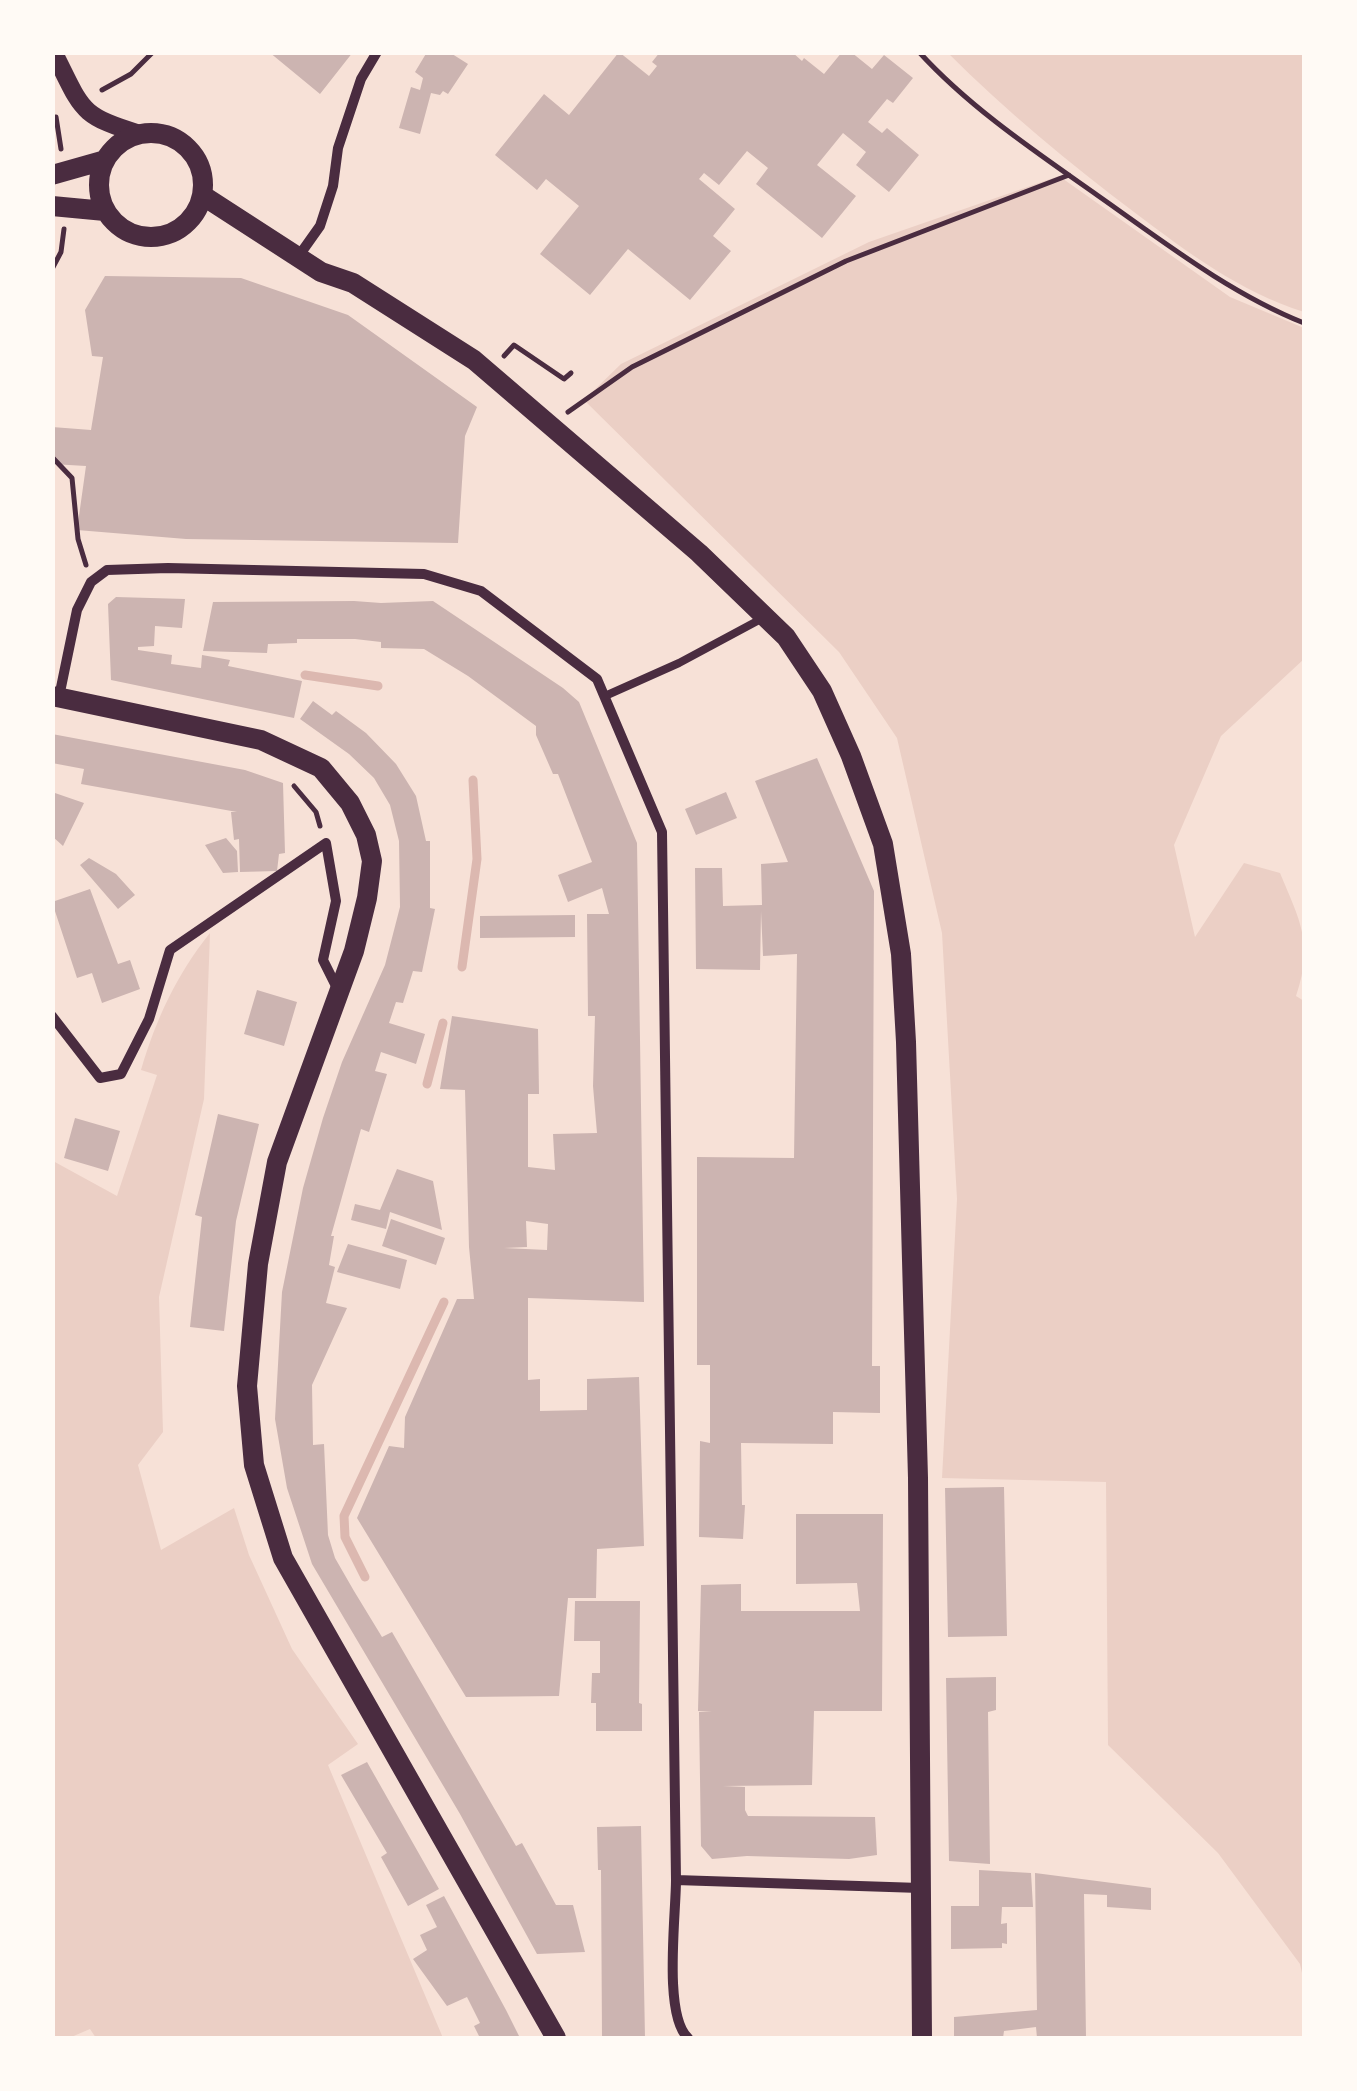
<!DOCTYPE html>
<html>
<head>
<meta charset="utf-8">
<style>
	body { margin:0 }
	#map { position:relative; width:1357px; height:2091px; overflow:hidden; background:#f7e1d7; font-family:Figtree,sans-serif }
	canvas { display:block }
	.frame { position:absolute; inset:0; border:55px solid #fffaf5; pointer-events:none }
</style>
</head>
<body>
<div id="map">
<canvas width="1357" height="2091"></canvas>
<div class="frame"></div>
</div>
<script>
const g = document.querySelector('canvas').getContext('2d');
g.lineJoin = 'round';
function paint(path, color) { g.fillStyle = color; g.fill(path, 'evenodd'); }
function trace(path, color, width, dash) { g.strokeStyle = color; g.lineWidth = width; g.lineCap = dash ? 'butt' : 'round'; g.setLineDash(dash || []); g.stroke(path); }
const green = new Path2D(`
	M948,53h356v259c-64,-20 -117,-60 -170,-100 -65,-49 -129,-102 -186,-159z
	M1059,176l171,121 74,31v331l-83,77 -47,109 21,92 49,-74 36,10c20,48 34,71 16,123l8,5v981l-4,-18 -82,-111 -110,-108 -2,-263 -164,-4 15,-279 -15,-266 -45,-195 -58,-86 -255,-252 37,-36 248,-122z
	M210,933l-6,166 -45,198 4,135 -25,33 23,85 73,-42 15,47 43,94 66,95 -30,21 115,273h-347l-6,-9 -21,9h-16v-877l64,35 40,-121 -16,-5c15,-51 36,-96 69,-137z`);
const stream = new Path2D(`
	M305,675l73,11
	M462,967l15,-108 -4,-79
	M427,1084l16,-61
	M365,1577l-20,-40 -1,-21 100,-214`);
const building = new Path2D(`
	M269,52h84l-33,42z
	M427,52h22l19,12 -20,30 -5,-3 -3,4 -9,-2 -11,41 -21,-6 12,-41 9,3 3,-12 -8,-6z
	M619,52l30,24 8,-10 -5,-4 8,-10h132l10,9 2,-3 20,16 18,-22h9l21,17 12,-14 29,23 -20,25 -6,-4 -19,23 14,11 5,-5 32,27 -30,37 -33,-27 10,-13 -23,-19 -26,32 39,31 -34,42 -66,-54 12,-16 -21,-17 -28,34 -15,-12 -5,6 36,30 -22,27 18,15 -41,49 -62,-51 -38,46 -50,-41 39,-48 -33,-27 -9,11 -42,-35 49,-61 25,21z
	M105,276l136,2 107,37 129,92 -12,29 -7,107 -272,-4 -109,-9 9,-64 -34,-2v-37l39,3 12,-73 -11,-1 -7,-46z
	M116,597l69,2 -3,29 -27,-2 -1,20 -16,1v3l34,5 -1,9 30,4 1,-13 28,5 -2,6 74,15 -8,37 -183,-38 -3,-76z
	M354,601l27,2 52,-2 130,87 16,14 58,141 7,459 -116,-4v82l12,-1v32l47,-1v-31l52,-2 5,169 -47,3 -1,49h-28l-9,98 -93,1 -109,-179 32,-72 15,2 1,-31 52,-118h17l-5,-52 -4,-157 -25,-1 12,-73 86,13 1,65h-11v73l27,3 -2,-36 44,-1 -4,-47 2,-70h-7l-1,-102h22l-7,-26 -34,14 -10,-27 34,-13 -34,-88h-5l-17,-39v-9l-68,-50 -44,-27 -43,-1v-6l-26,-3h-58v4l-29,1 -1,9 -64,-2 10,-49zM526,1221l22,3 -1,26 -43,-2 23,-1z
	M313,701l19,14 4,-4 30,22 30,31 20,32 10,45h4v67l5,1 -13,63 -9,-1 -10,32 -7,-1 -7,21 36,11 -9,30 -35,-12 -6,19 12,3 -18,58 -8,-3 -30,107h3l-5,29 6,2 -9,36 21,5 -35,77 1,60 11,-1 4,91 7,23 19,33 28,46 10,-5 124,214 6,-3 34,62h17l12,47 -48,2 -77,-140 -148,-250 -25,-76 -12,-69 7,-127 21,-104 20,-70 19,-56 43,-97 15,-58 -1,-66 -9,-36 -16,-27 -25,-24 -49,-35z
	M52,734l193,36 38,13 2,70 -6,1 -2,17 -37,1 -1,-33 -5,1 -3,-28h6l-156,-28 3,-15 -32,-6z
	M817,758l57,133 -2,475h8v47l-47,-1v32l-92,-1 1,62h3l-2,34 -44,-2 1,-96 10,2v-78h-13v-208l97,1 3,-204 -34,2 -2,-45 -1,59 -64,-1 -1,-101h27l1,38 39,-1 -1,-41 27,-2 -33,-81z
	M52,792l32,11 -21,43 -11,-10z
	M726,792l11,26 -41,17 -11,-26z
	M226,838l11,13 1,21 -15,1 -18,-28z
	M89,858l27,16 19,21 -17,14 -38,-44z
	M90,889l28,75 12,-4 10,29 -38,14 -10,-30 -15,5 -25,-76z
	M575,915v22l-95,1v-22z
	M257,990l40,12 -13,44 -40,-12z
	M218,1114l41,10 -23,97 -12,110 -34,-4 12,-110 -7,-2z
	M75,1118l45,13 -12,40 -44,-13z
	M397,1169l36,12 9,49 -52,-18 -4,17 -35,-9 4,-16 25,6z
	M391,1219l54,19 -9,27 -54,-19z
	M348,1244l59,16 -7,29 -63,-17z
	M1004,1487l3,149 -59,1 -3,-149z
	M796,1514h87l-1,197h-68l-2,74 -89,1 22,1v23l3,6 127,1 2,38 -28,4 -102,-3 -35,3 -11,-13 -2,-134h13l-14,-1 3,-126 40,-1v27h119l-3,-28 -61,1z
	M575,1601h65l-1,102 3,1v27h-46v-28h-5l1,-30h8v-32h-26z
	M996,1677v33l-8,2 2,152 -41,-3 -3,-183z
	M367,1762l72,127 -31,17 -27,-49 6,-4 -46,-78z
	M641,1826l4,212h-43l-1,-168h-3l-1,-43z
	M979,1870l52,3 2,34h-31l-1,17 6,-1v21l-5,-1v5l-51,1v-43h28z
	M1035,1873l116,15v22l-44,-3v-12l-23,-1 2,144h-49l-1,-11 -32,4 -1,7h-49v-21l83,-7z
	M444,1896l62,114 14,28h-40l-6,-12 6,-3 -13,-26 -20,9 -34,-47 14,-9 -7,-15 17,-8 -11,-22z`);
const path = new Path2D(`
	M919,52c51,56 117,100 178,143 67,47 132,98 207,128
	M102,90l29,-16 22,-22
	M56,117l5,32
	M52,269l9,-17 3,-23
	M504,356l10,-11 50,34 7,-6
	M568,412l64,-45 214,-106 223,-86
	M52,457l20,21 6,61 8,26
	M294,786l22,26 4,14`);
const service = new Path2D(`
	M605,696l74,-33 82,-44`);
const minor = new Path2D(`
	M298,257l22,-31 13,-40 5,-38 23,-69 16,-27
	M59,697l18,-87 14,-28 16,-12 61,-2 256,6 57,17 116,88 65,153 14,1048
	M52,1016l48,62 21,-4 28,-55 21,-69 156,-107 10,58 -13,59 14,28
	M688,2038c-25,-23 -12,-123 -12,-158l244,8`);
const tertiary = new Path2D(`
	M54,53c29,57 24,62 86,81`);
const secondary = new Path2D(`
	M99 185a52 52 0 1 1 104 0a52 52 0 1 1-104 0Z
	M52,175l53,-15
	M202,195l119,77 32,11 121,77 225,193 87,84 36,54 29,65 32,88 18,110 5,88 12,436 4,560
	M52,206l53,5
	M52,696l209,44 60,28 29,35 16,32 6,26 -5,37 -13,53 -77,211 -19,102 -11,122 7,79 29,93 273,480`);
paint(green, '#ebcfc5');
trace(stream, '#dcb8b0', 9);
paint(building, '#ccb4b1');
trace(path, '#4a2c40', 5);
trace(service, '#4a2c40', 8);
trace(minor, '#4a2c40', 10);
trace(tertiary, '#4a2c40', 18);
trace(secondary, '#4a2c40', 20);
</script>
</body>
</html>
